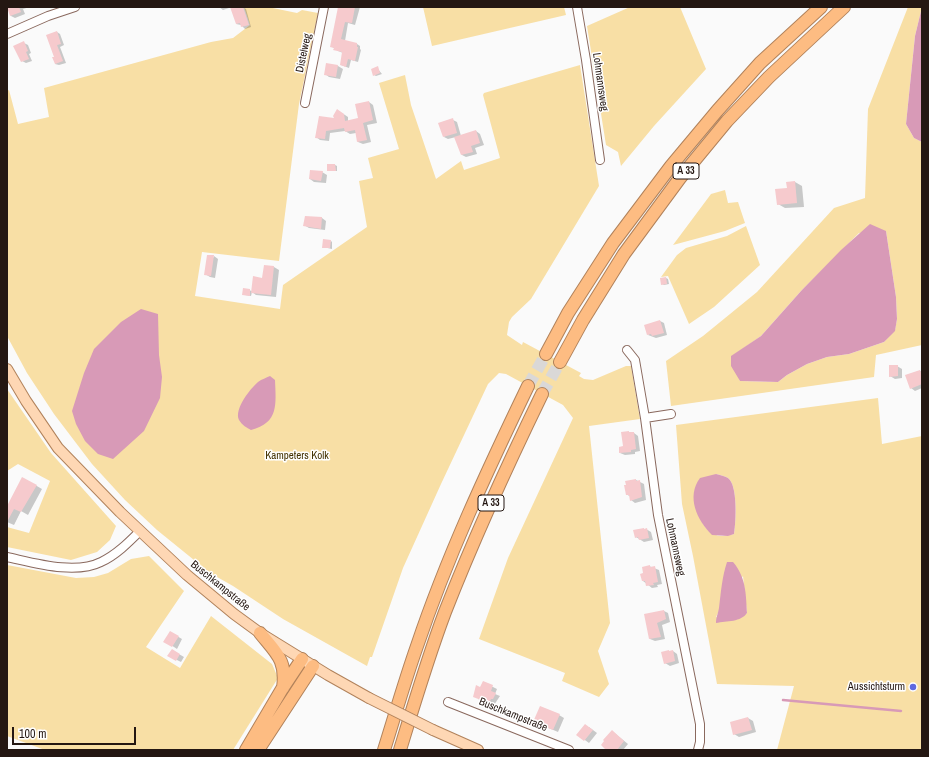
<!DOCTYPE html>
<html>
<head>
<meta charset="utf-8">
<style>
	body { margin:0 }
	#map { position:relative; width:929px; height:757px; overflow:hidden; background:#fafafa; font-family:"Archivo Narrow",sans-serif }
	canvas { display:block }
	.frame { position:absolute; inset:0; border:8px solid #241712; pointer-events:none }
	.scale { position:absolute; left:12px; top:727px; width:124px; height:18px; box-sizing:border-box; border:2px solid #241712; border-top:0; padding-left:5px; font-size:12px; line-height:14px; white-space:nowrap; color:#241712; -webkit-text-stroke:3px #fff; paint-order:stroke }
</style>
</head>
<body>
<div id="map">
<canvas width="929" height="757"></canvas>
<div class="frame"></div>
<div class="scale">100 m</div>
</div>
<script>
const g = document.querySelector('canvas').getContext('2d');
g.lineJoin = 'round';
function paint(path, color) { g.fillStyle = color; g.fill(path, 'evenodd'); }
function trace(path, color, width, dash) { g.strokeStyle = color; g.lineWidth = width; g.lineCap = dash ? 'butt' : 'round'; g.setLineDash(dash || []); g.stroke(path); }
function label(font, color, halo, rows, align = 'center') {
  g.font = font + ' "Archivo Narrow",sans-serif'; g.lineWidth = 3; g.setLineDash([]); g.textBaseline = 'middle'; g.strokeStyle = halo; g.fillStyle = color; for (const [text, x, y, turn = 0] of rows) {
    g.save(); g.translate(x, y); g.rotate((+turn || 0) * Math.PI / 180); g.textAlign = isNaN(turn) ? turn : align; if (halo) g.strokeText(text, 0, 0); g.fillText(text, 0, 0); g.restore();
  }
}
const green = new Path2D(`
	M244,7h24l29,6 5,-3 16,3 -19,91 -20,157 -77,-9 -7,44 85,13 3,-24 84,-58 -8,-46 14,-3 -5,-20 31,-9 -20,-66 26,-8 6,30 25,74 25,-18 3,9 36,-12 -17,-63 1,-2 96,-28 19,121 -68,113 -19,18 -3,5 -2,13 15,10 1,-3 58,31 -2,3 5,3 9,1 33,-14h5l9,53 -51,7 21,197 -12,28 11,33 -10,13 -37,-16 3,-8 -86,-34 29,-81 65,-140 -10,-13 -57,-31 -7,-1 -11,11 -47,100 -38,84 -31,89h-2l-3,9 -84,-47 -50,-33 -23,-13 -53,-43 -32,-30 -33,-36 -38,-50 -27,-41 -20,-37v-245l2,-1 9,34 31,-7 -5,-29 167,-46 22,-4 17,-13z
	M423,7h141l2,8 -134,31z
	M630,7h50l26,62 -52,57 -33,40 -3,-14 -12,-7 -19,-119z
	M908,7h14l-7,29 -9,88 8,14 8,4v203l-46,10 -2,22 -203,29 -5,-45 37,-25 54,-44 77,-84 31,-10 3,-89zM886,231l10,66 1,22 -2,11 -11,12 -35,12 -22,3 -20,7 -20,11 -9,7 -38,-1 -9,-24 30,-21 40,-45 58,-58z
	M725,190l3,13 10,-1 7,21 -20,8 -52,14 38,-51z
	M746,226l14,39 -46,42 -25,17 -21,-48 -7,1 16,-22 9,-7 41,-12z
	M7,389l44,64 65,73 -6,14 -13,12 -26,8 -64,-13v-20l22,6 21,-52 -32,-17 -11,7z
	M878,398l4,46 40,-8v314h-145l17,-64 -77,-2 -24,-128 -11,-52 -6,-79zM716,474c4,1 9,2 12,4 10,7 8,45 6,56 -23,7 -30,-6 -38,-25zM743,576l4,37c-13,9 -16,8 -31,4l3,-6z
	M149,556l35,35 -38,56 34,21 31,-52 61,48 6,14 -45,72h-188l-38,-14v-171l69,13 18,-1 14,-4 23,-14z`);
const water = new Path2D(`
	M922,7v135l-8,-4 -8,-14 9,-88z
	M870,224l16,7 10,66 1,22 -2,12 -11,11 -35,12 -22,3 -20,7 -20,11 -9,7 -38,-1 -9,-15v-10l30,-20 40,-45 40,-41z
	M141,309l17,5 1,41 3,22 -2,21 -16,33 -31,28 -15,-5 -13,-13 -9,-17 -4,-13 12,-38 10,-24 27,-27z
	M270,376l5,4c1,24 4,43 -24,50 -4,-2 -9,-5 -12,-10 -5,-11 11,-31 19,-38 4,-3 8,-4 12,-6z
	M716,474c4,1 9,2 12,4 10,7 8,45 6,56l-6,2 -16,-1c-15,-15 -26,-38 -12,-57z
	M727,562h6c13,15 13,32 14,51 -6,9 -20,8 -31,10 0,-6 2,-9 3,-15 2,-16 3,-31 8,-46z`);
const shadow = new Path2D(`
	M7,7h23l-7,2 2,5 -10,4 -4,-2z
	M219,7h13l-9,3z
	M243,7l3,2 5,18 -6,2 -4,-4 -5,-1z
	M350,7h10l-5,18 -7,-2 -3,18 12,3 3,2v3l1,1 -3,12 -7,-2 -2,8 -8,-3 2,-12 -5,-2 -7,-5z
	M57,32l3,2 4,11 -4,2 6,16 -7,2 -4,-1v-7z
	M24,43l4,2 3,8 -2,1 3,7 -6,2 -4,-2z
	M327,64l11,2 5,3 -3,10 -11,-2 -4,-3z
	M377,68l5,6 -6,2 -2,-1z
	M369,102l4,3 4,18 -10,2 4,17 -8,2 -5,-2 -2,-9 -6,1 -5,-3 -15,2 -1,8 -9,-1 -4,-3 26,-24 6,4v4l11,-2z
	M453,120l4,2 4,14 15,-5 4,3 4,11 -9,3 2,6 -11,3 -4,-2 -6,-18 -8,2 -4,-2z
	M335,165l2,1v5h-9z
	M322,172l5,3 -1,8 -12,-1 -4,-3z
	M795,182l7,4 2,21 -19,1 -7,-4 10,-15z
	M306,217l16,1 4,3 -1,9 -16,-2 -5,-3z
	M331,241l1,1v7l-9,-2z
	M214,256l4,3 -3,19 -5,-1 -5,-3z
	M265,266l9,1 5,3 -3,27 -20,-2 -4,-3 -1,4 -6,-1 -1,-6 8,2 11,-12z
	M666,278l2,1 1,5 -5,1 -2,-1 -1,-5z
	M660,321l4,2 3,12 -11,3 -8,-3z
	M897,366l5,3v9l-7,1 -5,-3z
	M920,371l2,1v16l-7,3 -4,-3z
	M634,433l4,3 2,15 -5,1v2l-10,1 -5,-2z
	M23,478l19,11 -14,26 -7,-4 -7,14 -7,-3v-14z
	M636,480l8,4 2,16 -11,3 -4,-3v-3l-5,-3v-12z
	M646,529l5,3 2,8 -9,2 -8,-5z
	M649,566l10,4 3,14 -5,1 1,2 -6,1 -9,-7z
	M664,611l4,2 2,9 -8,3 3,14 -10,2 -5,-2 -5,-24z
	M170,632l12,7 -5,10 -12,-8z
	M172,650l12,7 -3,5 -12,-6z
	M673,651l4,3 2,9 -9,3 -5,-3z
	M483,682l14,7 -2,5 5,2 -6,9 -16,-6z
	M559,715l5,3 -6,14 -19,-8z
	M748,718l5,3 3,11 -17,5 -5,-3z
	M589,727l8,6 -8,10 -11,-8z
	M612,731l16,13 -5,6h-15z`);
const stream = new Path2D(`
	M783,700l118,11`);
const building = new Path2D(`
	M7,7h12l2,5 -11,4z
	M230,7h13l6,18 -8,2 -1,-4 -4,1z
	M338,7h17l-3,16 -7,-1 -4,17 16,4v4h1l-3,14 -7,-2 -2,8 -6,-2 2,-13 -9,-2 1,-2 -4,-1z
	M57,31l4,13 -4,1 6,16 -8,3 -3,-7h2l-8,-22z
	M24,41l4,10 -2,1 3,7 -8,3 -8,-16z
	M326,63l12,2 -2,12 -12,-2z
	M378,66l2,7 -7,3 -2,-7z
	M369,101l4,19 -10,3 4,17 -10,2 -2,-12 -10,2 -1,-4 -18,3 -1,8 -10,-1 4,-22 15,2 -1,-2 4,-7 7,5 1,7 13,-3 -3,-14z
	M453,118l4,15 -14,4 -5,-14z
	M476,130l4,13 -9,3 2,6 -12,3 -7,-18z
	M327,164h8l1,7h-9z
	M310,170l13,1 -2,10 -12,-2z
	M795,181l2,22 -20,2 -2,-16 12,-1 -1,-6z
	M305,216l17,1 -1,12 -18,-3z
	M323,239l8,1 -1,8h-8z
	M207,255h7l-3,21 -7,-1z
	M264,265l10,1 -3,29 -20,-2 2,-17 9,2z
	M666,277l1,7 -6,1 -1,-7z
	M243,288l7,1v7l-8,-1z
	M660,320l4,13 -12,3 -1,-2 -4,1 -3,-10z
	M889,365h9v11l-9,1z
	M920,370l2,5v9l-12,5 -5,-14z
	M629,431v1h5l2,17 -5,1v2l-12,1v-6l4,-1 -2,-14z
	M22,477l15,8 -16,27 -7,-3 -7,13v-16z
	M636,479v2l4,-1 2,17 -12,4 -1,-6h-3l-2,-10h2l-1,-4z
	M644,528v1l3,-1 2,10 -10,2 -1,-3 -3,1 -2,-8z
	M650,565v2l5,-1 3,16 -5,1 1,2 -8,1 -1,-5h-3l-2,-7 3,-1 -1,-6z
	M664,610l2,9 -9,4 4,14 -12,2 -5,-25z
	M170,631l9,5 -7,11 -9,-5z
	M172,649l8,5 -4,7 -9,-5z
	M669,650v1l4,-1 2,11 -11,3 -3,-12z
	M483,681l10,4 -2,6 5,2 -3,6h-2l-2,4 -16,-6 3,-12 4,2z
	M540,706l20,8 -7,16 -20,-8z
	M748,717l4,13 -19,5 -3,-13z
	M585,724l8,6 -9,11 -8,-6z
	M612,730l12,11 -7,9h-11l-5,-5 3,-4 -1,-1z`);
const highwayTunnel = new Path2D(`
	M528,386l18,-32
	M542,394l18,-32`);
const minor = new Path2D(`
	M577,7l9,53 14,100
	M7,34l41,-18 27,-9
	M305,103l19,-96
	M627,350l8,10 10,58 13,97 42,209v18l-2,8
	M645,418l26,-4
	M7,557c28,6 68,18 94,5 15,-7 27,-19 39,-31
	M448,702l121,48`);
const major = new Path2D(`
	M7,369l19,32 32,47 62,64 67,63 47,39 26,19 68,42 41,23
	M433,730l45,20`);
const highway = new Path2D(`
	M546,354l22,-41 45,-70 58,-77 46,-55 43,-48 61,-56
	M560,362l23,-42 41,-66 56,-76 47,-57 42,-44 75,-70
	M260,633c16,20 27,27 23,55
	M246,750l36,-61 20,-30
	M258,750l55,-84
	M384,750c11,-35 21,-70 33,-104 30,-89 70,-175 111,-260
	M400,750c14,-46 28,-93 45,-138 29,-74 62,-146 97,-218`);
const majorBridge = new Path2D(`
	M369,698l64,32`);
const markers = [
	[913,687,4,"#5e68e0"]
];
const shields = [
	[686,171,26],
	[491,503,26]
];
const shieldNames = [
	["A 33",686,171],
	["A 33",491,503]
];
const streetNames = [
	["Distelweg",304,53,-78],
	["Lohmannsweg",600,82,82],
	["Lohmannsweg",675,547,78],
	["Buschkampstraße",220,586,39],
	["Buschkampstraße",513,715,22]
];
const parkNames = [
	["Kampeters Kolk",297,456]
];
const poiNames = [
	["Aussichtsturm",905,687]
];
paint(green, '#f8dfa5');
paint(water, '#d89ab7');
paint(shadow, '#0003');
trace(stream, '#d89ab7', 2.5);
paint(building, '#f6cacd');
trace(highwayTunnel, '#dad8d7', 12, [12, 6]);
trace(minor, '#8a695e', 10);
trace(major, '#b1825b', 12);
trace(highway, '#b1825b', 14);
trace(minor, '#fff', 8);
trace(major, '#fed7b4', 10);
trace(highway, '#fdbc82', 12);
trace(majorBridge, '#b1825b', 12, []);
trace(majorBridge, '#fed7b4', 10);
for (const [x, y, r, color] of markers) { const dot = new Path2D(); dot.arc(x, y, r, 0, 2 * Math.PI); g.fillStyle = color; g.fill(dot); trace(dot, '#fff', 1.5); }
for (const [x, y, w] of shields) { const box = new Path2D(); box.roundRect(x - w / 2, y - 8, w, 16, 3); g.fillStyle = '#fff'; g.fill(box); trace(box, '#241712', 1); }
label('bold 10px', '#241712', null, shieldNames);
label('11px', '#241712', '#fff', streetNames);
label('11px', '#433100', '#fff', parkNames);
label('11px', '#241712', '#fff', poiNames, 'right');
</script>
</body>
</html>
